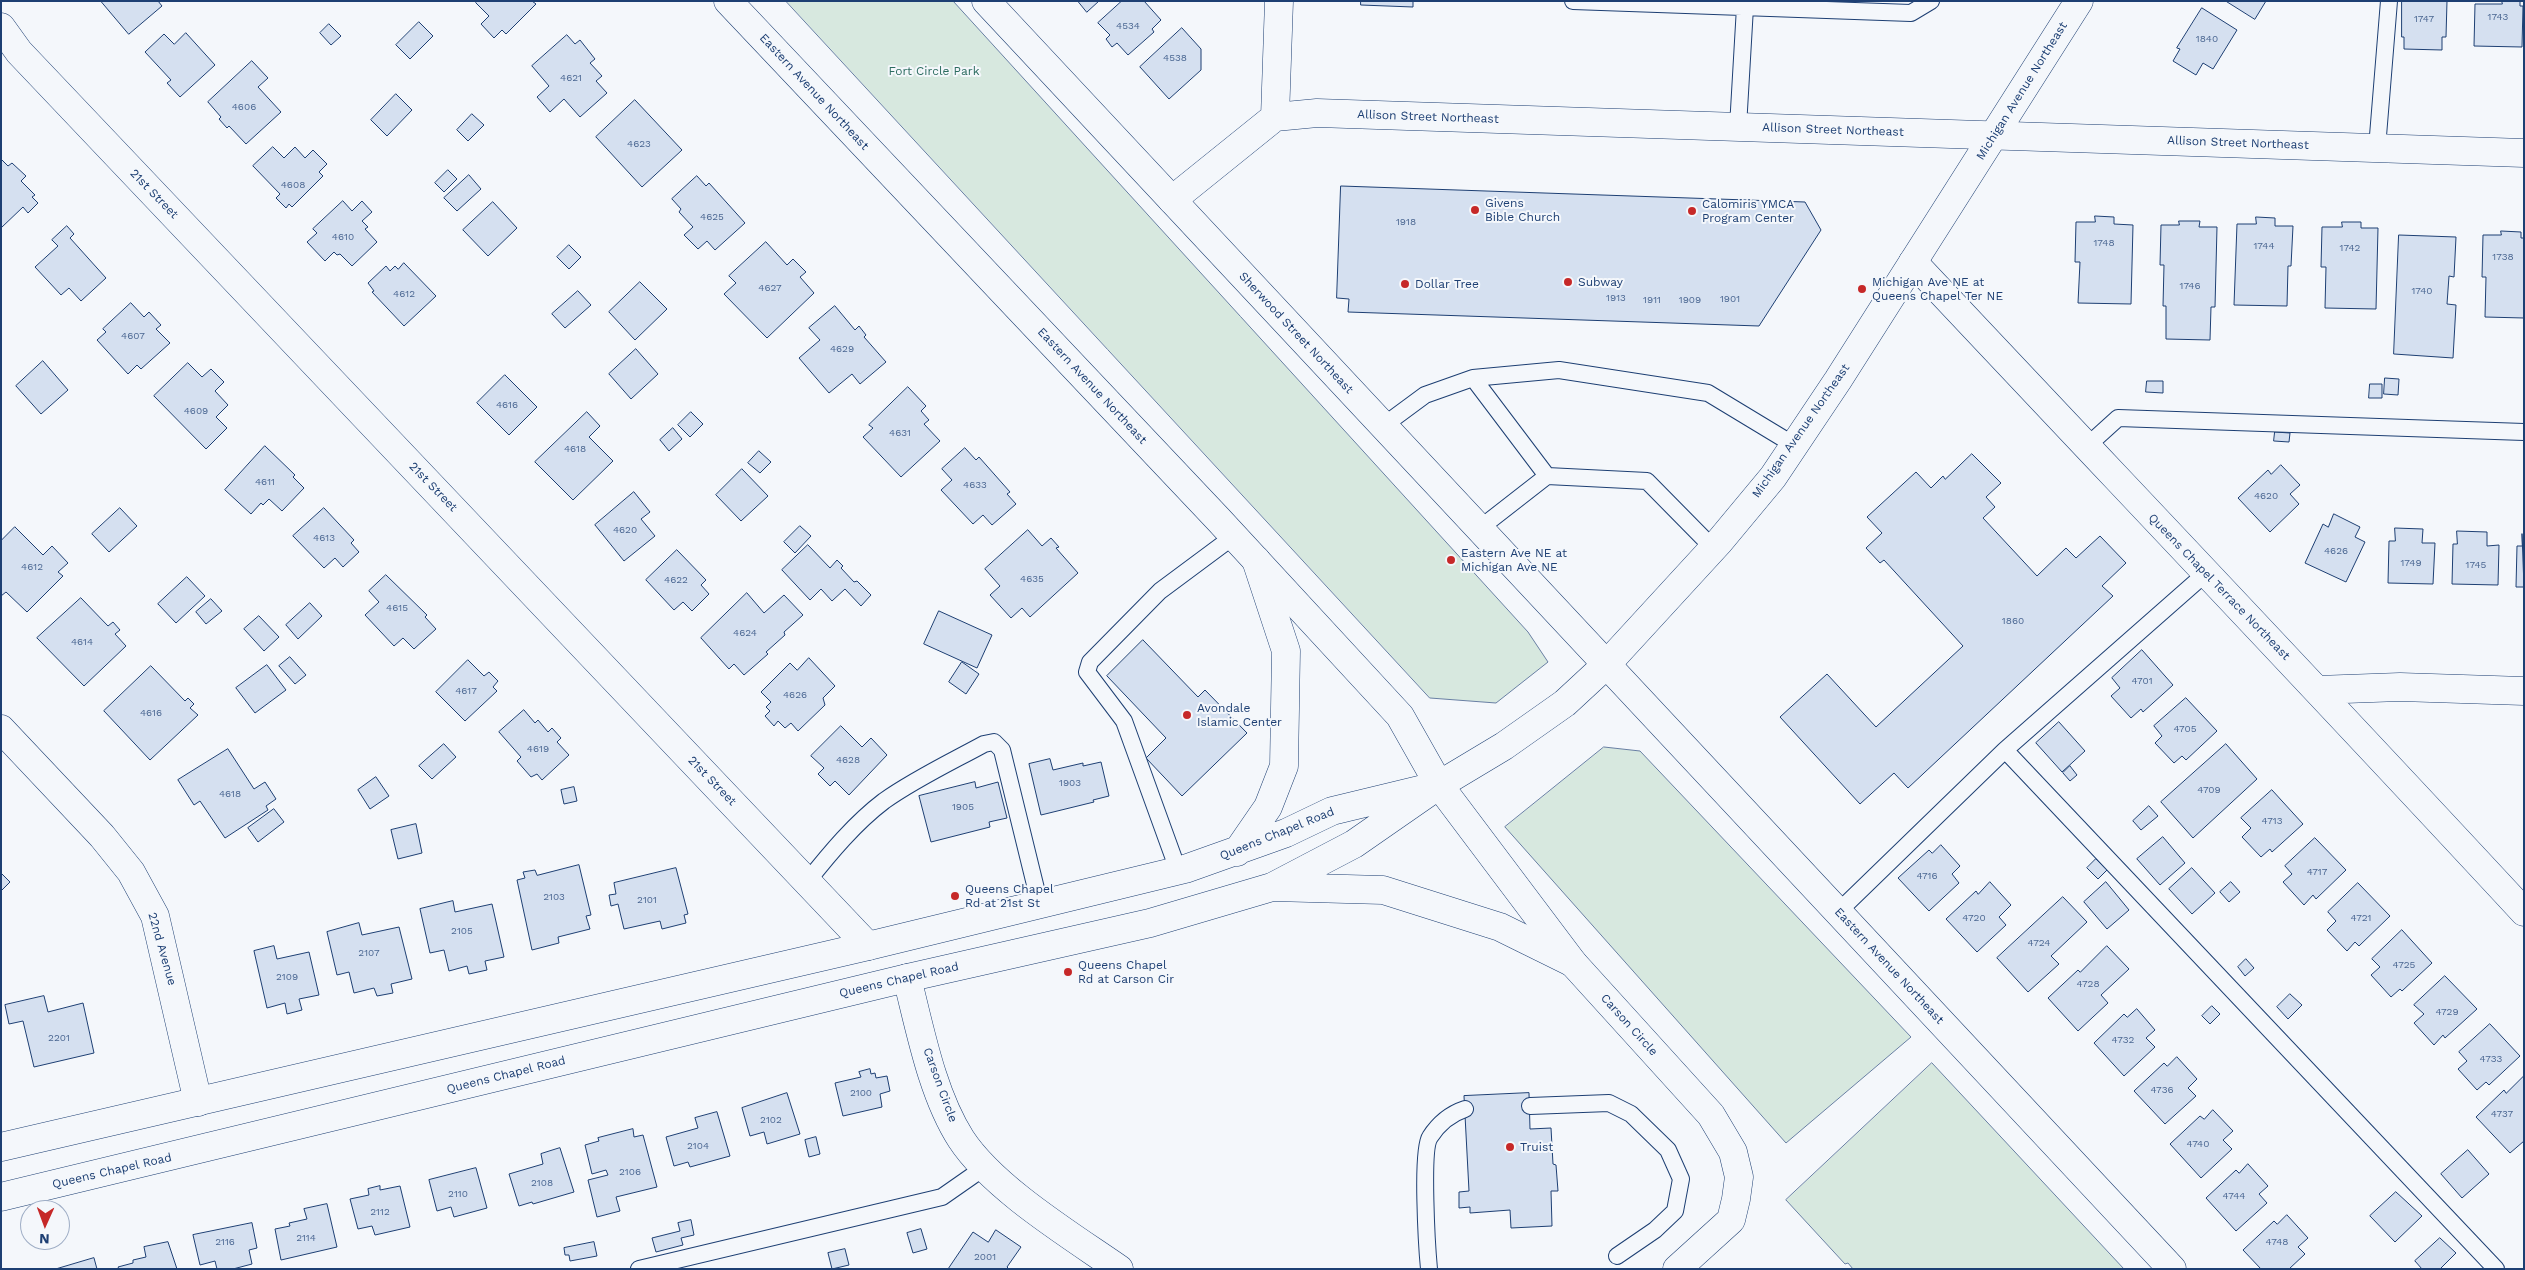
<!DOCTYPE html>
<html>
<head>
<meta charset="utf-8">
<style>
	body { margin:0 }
	#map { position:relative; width:2525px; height:1270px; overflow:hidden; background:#f4f7fb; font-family:"Work Sans",sans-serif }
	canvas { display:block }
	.frame { position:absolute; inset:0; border:2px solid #1d3f73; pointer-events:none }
	.north { position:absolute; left:20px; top:1200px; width:50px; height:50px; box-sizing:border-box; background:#f4f7fb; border:1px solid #9eadc5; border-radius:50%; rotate:182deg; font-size:14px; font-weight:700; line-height:20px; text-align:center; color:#1d3f73 }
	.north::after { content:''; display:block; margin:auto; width:18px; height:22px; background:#c62828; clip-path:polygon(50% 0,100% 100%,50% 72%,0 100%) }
</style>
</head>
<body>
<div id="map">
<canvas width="2525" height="1270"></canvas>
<div class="frame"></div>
<div class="north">N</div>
</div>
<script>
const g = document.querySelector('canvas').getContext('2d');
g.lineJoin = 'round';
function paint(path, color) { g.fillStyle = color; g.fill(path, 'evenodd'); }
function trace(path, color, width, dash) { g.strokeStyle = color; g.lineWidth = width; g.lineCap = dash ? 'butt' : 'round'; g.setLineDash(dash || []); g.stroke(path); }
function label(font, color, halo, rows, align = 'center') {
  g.font = font + ' "Work Sans",sans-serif'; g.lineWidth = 4; g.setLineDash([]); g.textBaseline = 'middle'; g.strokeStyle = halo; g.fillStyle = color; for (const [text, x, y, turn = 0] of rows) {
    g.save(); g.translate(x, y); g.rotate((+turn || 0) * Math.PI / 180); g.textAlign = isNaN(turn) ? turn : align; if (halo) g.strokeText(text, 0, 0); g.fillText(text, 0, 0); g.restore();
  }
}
const green = new Path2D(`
	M786,1h167l575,631 20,30 -52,41 -66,-5z
	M1604,747l36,4 271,286 -125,106 -281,-316z
	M1932,1063l192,206h-271l-5,-6 -3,1 -59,-64z`);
const building = new Path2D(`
	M101,1h57l4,5 -33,28z
	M477,1h55l4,3 -30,30 -4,-4 -8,8 -13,-14 8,-8 -13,-13z
	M1078,1h21l-12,11z
	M1122,1h22l17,19 -9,9 2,3 -26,23 -11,-12 -5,4 -6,-8 4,-4 -12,-12z
	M1361,1h52v6l-52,-2z
	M2226,1h40l-11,18z
	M2402,1h45l-1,36h-4v13l-38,-1v-12h-2z
	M2502,1h18v5h3l-1,41 -48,-1 1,-42h27z
	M2202,8l35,22 -24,39 -10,-6 -7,12 -23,-14 7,-12 -3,-1z
	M419,22l14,14 -23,23 -14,-14z
	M329,24l12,12 -10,9 -11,-12z
	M1182,28l19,21v21l-32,29 -29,-32z
	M186,33l29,32 -35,32 -13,-14 4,-3 -26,-28 19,-18 10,10z
	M567,35l8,9 5,-4 15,19 -5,4 12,13 -6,5 11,12 -27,24 -16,-18 -14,13 -13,-15 12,-11 -17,-20z
	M252,61l16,17 -10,9 23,25 -35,32 -17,-18 -2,2 -8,-9 2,-2 -13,-15z
	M396,94l16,16 -25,26 -16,-16z
	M635,100l47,50 -40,37 -46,-50z
	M472,114l12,11 -16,16 -11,-11z
	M273,147l11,11 11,-11 10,11 8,-8 14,14 -8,8 4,4 -31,31 -3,-3 -3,4 -10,-10 4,-4 -27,-28z
	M1,159l7,7 4,-3 14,13 -5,5 14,14 -3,2 6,6 -10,10 -5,-6 -22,21z
	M448,170l9,9 -13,13 -9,-9z
	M469,175l12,14 -24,22 -13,-13z
	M697,176l9,10 3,-3 36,40 -30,27 -8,-9 -9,8 -14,-14 9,-8 -14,-15 2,-3 -9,-10z
	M1341,186l464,16 16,28 -62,96 -411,-14 1,-13 -12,-1z
	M343,201l9,10 10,-10 10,11 -10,9 6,6 -3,2 12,13 -25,24 -12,-12 -3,1 -3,-3 -9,9 -18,-19 10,-9 -4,-4z
	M493,202l24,26 -29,28 -25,-26z
	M2095,216l19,1v7l19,1 -2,79 -53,-1 2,-41h-5l1,-40h19z
	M2256,217l19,1v8h18l-2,40h-3l-1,40 -53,-1 3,-81h19z
	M2179,221h21l-1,6h18l-2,80h-4l-1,33 -44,-1v-33h-3l1,-41h-4l1,-40h18z
	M2342,222h19v6h17l-2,81 -51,-1 1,-41h-5l1,-40h20z
	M67,226l7,8 -4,4 36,40 -25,23 -12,-13 -8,7 -26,-28 23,-21 -6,-6z
	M2501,231l20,1v6h3v80l-39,-1 1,-40h-4l1,-42h18z
	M2399,235l57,2 -2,40 -5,-1 -2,28 9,1 -3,53 -59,-4z
	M766,242l21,23 6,-6 13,13 -6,5 14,16 -47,45 -43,-44 12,-11 -7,-7z
	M569,245l12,12 -12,12 -12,-12z
	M404,263l32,33 -32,30 -32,-34 2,-1 -6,-8 18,-17 4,5 5,-5 3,3z
	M640,282l27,27 -32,31 -26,-28z
	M578,291l13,14 -26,23 -13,-14z
	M131,303l13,14 5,-5 12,13 -5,4 14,14 -29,26 -4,-4 -9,9 -31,-34 9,-8 -3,-3z
	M835,306l20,24 4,-4 7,9 -2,2 22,25 -26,22 -8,-10 -23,19 -30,-35 21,-18 -11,-12z
	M636,349l22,25 -27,25 -22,-25z
	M43,361l25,29 -27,24 -25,-28z
	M188,363l14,14 9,-8 13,13 -9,9 13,14 -12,12 11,11 -21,21 -52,-53z
	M505,375l32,32 -28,28 -32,-32z
	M2385,378l14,1 -1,16 -14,-1z
	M2147,381h16v12l-17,-1z
	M2370,384h12v14h-13z
	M908,387l18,19 -5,5 8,9 -5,4 16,17 -39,36 -38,-40 10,-9 -4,-3z
	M587,412l13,14 -11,11 24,24 -40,39 -38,-38z
	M691,412l12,12 -13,13 -12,-12z
	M673,428l9,11 -13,12 -9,-11z
	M2275,432l15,1 -1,9 -15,-1z
	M265,446l30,29 -2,2 11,11 -22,23 -13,-12 -6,6 -2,-2 -10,11 -26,-24z
	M965,448l11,12 3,-3 31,35 -3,2 9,10 -24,21 -9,-10 -10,9 -32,-34 11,-10 -10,-11z
	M759,451l12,11 -11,11 -12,-10z
	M1972,454l29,29 -15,14 9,10 -12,11 54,58 29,-28 10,10 24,-22 26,27 -24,23 11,10 -205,192 -14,-15 -34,31 -80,-87 47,-43 49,53 87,-81 -79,-86 -4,3 -14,-15 16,-15 -15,-16 49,-45 15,16 12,-12 2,3z
	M2281,465l19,20 -10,9 9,10 -29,28 -32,-34 30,-28 3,4z
	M742,469l26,27 -27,25 -25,-26z
	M634,492l16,20 -9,7 14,17 -31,25 -29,-36z
	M120,508l17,18 -28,26 -17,-18z
	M324,508l30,32 -3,3 8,9 -16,15 -8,-9 -11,10 -31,-32z
	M2334,514l26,13 -5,10 10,5 -19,40 -41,-19 18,-39 5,3z
	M800,526l11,10 -16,17 -11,-11z
	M15,527l28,28 9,-9 16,17 -10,9 5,4 -36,36 -21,-20 -5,4v-55z
	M2395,528l28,1 -1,14h13l-2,41 -45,-1 1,-42h6z
	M1028,530l14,16 9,-8 8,9 -3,1 22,25 -48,44 -8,-9 -11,10 -21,-23 10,-9 -15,-17z
	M2457,531l30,1v14l12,-1 -1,40 -46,-1 1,-40h4z
	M2522,534l2,53h-8l1,-41h5z
	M808,545l22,23 7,-8 6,6 -2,2 13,14 3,-1 14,14 -10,11 -16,-17 -13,12 -11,-12 -11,11 -28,-30z
	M677,550l29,30 -5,5 8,9 -17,17 -9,-9 -9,8 -28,-30z
	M386,575l41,40 -2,2 11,12 -22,20 -11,-11 -9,8 -29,-31 14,-13 -10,-11z
	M187,577l18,19 -29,27 -18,-19z
	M747,593l17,20 20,-18 19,20 -19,17 1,3 -19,17 2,2 -24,21 -10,-11 -5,5 -28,-31z
	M81,598l27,28 5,-4 7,8 -5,4 11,12 -42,40 -47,-48z
	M211,599l11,12 -16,13 -10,-12z
	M310,603l12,13 -24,23 -12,-14z
	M939,611l53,24 -15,33 -53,-24z
	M259,616l20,21 -15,14 -20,-22z
	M1143,640l55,57 7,-7 42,43 -65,63 -36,-38 20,-20 -59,-62z
	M2142,650l31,35 -30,27 -2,-3 -10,9 -20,-22 9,-8 -8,-10z
	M290,657l16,18 -11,9 -16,-18z
	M809,658l26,28 -12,12 2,7 -27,26 -7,-8 -6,5 -7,-7 -4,5 -9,-10 5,-5 -4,-4 5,-5 -10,-10 29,-29 7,7z
	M468,660l16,16 5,-4 9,9 -5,6 4,4 -32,30 -29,-29z
	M962,662l17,12 -13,20 -17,-12z
	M267,665l19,25 -31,23 -19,-25z
	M151,666l34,35 3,-3 6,6 -4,4 8,7 -48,45 -46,-49z
	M2186,698l31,33 -31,29 -4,-4 -8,7 -19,-20 7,-7 -8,-10z
	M524,710l11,13 3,-3 10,12 4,-4 9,10 -4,4 12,13 -27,25 -5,-6 -6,3 -14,-16 4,-4 -22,-25z
	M2059,722l26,29 -23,21 -26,-29z
	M841,726l21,21 9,-9 16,17 -38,40 -14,-14 -5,5 -12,-12 6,-6 -13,-12z
	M444,744l12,13 -24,22 -13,-13z
	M2226,744l31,35 -64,59 -32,-36z
	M228,749l26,40 11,-7 11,17 -10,7 2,4 -43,28 -25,-37 -6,4 -16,-25z
	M1050,759l3,11 30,-7v3l18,-4 8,34 -16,4 1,2 -53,13 -12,-51z
	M2070,766l7,9 -7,6 -7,-8z
	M376,777l13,19 -19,13 -12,-19z
	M975,782l1,6 22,-6 9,36 -18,4 1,5 -59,15 -12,-46z
	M574,787l3,14 -13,3 -3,-14z
	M2272,790l31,34 -31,28 -2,-3 -9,8 -19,-20 9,-9 -10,-10z
	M2149,806l9,10 -17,14 -8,-9z
	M274,809l10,13 -26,20 -10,-14z
	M416,824l6,29 -24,6 -7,-29z
	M2163,837l22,26 -25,22 -23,-26z
	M2315,838l31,32 -30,29 -3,-4 -9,10 -21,-23 9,-8 -7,-8z
	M1941,845l19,21 -8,8 7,9 -30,28 -31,-33 31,-28 3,3z
	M2096,859l11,11 -9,9 -11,-11z
	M579,865l12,50 -5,1 4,13 -32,8 1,6 -27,7 -15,-70 8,-2 -2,-6 12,-2 2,5z
	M676,868l12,46 -4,1 2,8 -24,6 -2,-8 -36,8 -6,-25 -7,2 -2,-11 7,-1 -2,-11z
	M2192,868l23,25 -23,21 -23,-25z
	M1,873l9,9 -9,9z
	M1990,882l21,23 -12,12 7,8 -29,27 -31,-33 30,-28 2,3z
	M2106,882l23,28 -22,19 -23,-27z
	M2231,882l9,10 -11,10 -9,-10z
	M2358,883l32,33 -31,30 -4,-4 -8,9 -20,-21 9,-9 -8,-9z
	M2063,897l24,25 -36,34 8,8 -31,28 -31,-34z
	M453,901l2,11 37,-8 12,53 -19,4 2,9 -18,4 -2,-8 -18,5 -5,-21 -14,3 -10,-44z
	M359,923l3,12 37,-8 13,52 -21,5 2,9 -16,3 -3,-8 -20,5 -5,-21 -12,3 -10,-43z
	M2402,930l30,33 -30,28 -2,-2 -9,8 -20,-22 9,-8 -8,-8z
	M274,946l3,13 32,-7 10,43 -20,4 3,11 -15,4 -2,-11 -18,5 -13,-57z
	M2107,946l22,23 -28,26 7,8 -30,28 -30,-33 30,-28 2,2z
	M2246,959l8,9 -9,8 -7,-9z
	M2445,976l32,33 -32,29 -2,-3 -9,10 -20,-22 10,-9 -10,-9z
	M2290,994l12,11 -14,14 -11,-12z
	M44,996l4,16 35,-9 11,50 -60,14 -11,-46 -14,3 -4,-19z
	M2212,1006l8,8 -10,10 -8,-8z
	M2137,1009l18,21 -9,8 9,9 -31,29 -30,-33 30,-29 3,3z
	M2490,1024l30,32 -31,29 -3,-3 -9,8 -19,-21 9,-8 -8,-9z
	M2177,1057l20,22 -9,9 8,8 -31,28 -31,-33 30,-28 3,3z
	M870,1069l1,5 4,-1 1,5 11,-2 3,15 -10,3 2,13 -39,9 -8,-33 26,-6 -2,-5z
	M2524,1076v65l-14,12 -34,-36 28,-27 2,3z
	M787,1093l13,41 -33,10 -3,-12 -14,4 -8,-28z
	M1529,1093l1,36 21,-1 2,36 3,1 2,26h-7l1,35 -41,2 -1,-18 -40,3v-6l-11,1v-16l10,-1 -5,-95z
	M2213,1110l20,21 -10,9 9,9 -31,29 -31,-34 30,-28 4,3z
	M717,1112l13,44 -40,11 -2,-5 -14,4 -8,-29 32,-9 -3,-10z
	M633,1129l1,8 9,-2 14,52 -41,10 4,14 -23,6 -9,-37 20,-5 -2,-5 -14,4 -7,-29 14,-4 -1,-3z
	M816,1137l4,17 -11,3 -4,-17z
	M560,1148l14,44 -41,12 -1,-2 -13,4 -10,-32 34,-10 -2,-10z
	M2468,1150l21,24 -27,24 -21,-24z
	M2248,1164l20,22 -9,8 8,9 -31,28 -30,-33 30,-28 3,3z
	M476,1168l11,40 -33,9 -3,-10 -14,4 -8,-31z
	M380,1186v4l20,-4 10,41 -35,8 -3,-9 -14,3 -8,-30 19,-4 -1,-6z
	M2396,1192l26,24 -27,26 -25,-26z
	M327,1204l10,43 -56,13 -6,-31 15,-3 -1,-3 18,-4 -3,-10z
	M2287,1215l21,23 -10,9 7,7 -16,15h-28l-18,-19 31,-29 3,3z
	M691,1220l3,15 -13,3 2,7 -27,7 -4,-14 28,-7 -2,-8z
	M252,1223l5,25 -8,2 3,14 -19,5h-16l-2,-8 -15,4 -7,-30z
	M921,1229l6,20 -14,4 -6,-20z
	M996,1230l25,17 -14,20 2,2h-61l25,-37 15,10z
	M2440,1238l16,15 -16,16h-18l-7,-8z
	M168,1242l9,27h-58l-1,-2 15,-4v-3l13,-3 -2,-10z
	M594,1242l3,14 -27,5 -1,-6h-4l-1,-7z
	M845,1249l4,16 -17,4 -4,-16z
	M94,1258l3,11h-41z`);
const lane = new Path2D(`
	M1573,1l338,12 20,-12
	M1738,127l7,-120
	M2377,148l12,-147
	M1473,378l74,98
	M1383,426l42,-31 48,-17 86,-8 149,23 86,52
	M2086,447l32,-29 406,14
	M1479,529l68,-53 100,5 67,68
	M2005,750l491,519
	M1178,870l-54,-149 -37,-49 3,-10 70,-71 74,-55
	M807,882c23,-29 48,-59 77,-81 31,-22 67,-39 100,-57l10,-2 8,8 38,155
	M1838,912l167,-162 200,-176
	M1530,1106l79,-3 22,11 37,36 13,29 -6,32 -20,19 -38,26
	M639,1269l303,-72 43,-30
	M1429,1269c-2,-21 -8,-119 1,-132 9,-14 20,-23 35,-28`);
const street = new Path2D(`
	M1,27l18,25 849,894
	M1275,117l4,-116
	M1172,200l103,-83 42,-4 1207,40
	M1913,262c204,217 409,432 611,650
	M2317,690l83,-3 124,4
	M1,729l101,107 29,36 24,44 43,186`);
const secondary = new Path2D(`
	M728,1l490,518 182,197 39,69 134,178 138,152 22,37 6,25 -3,22 -5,21 -54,49
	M986,1l1186,1268
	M907,978c13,51 25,116 54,161 32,49 109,96 158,130`);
const primary = new Path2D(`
	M1237,852l31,-45 16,-41 2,-115 -30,-91
	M1273,887l110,3 117,37 73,36
	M1,1147l867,-201 317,-77 101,-36 46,-22 91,-22
	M1,1197l906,-219 243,-55 122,-36 82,-43 85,-59 65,-39 61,-43 41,-38 113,-123 54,-65 65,-97 241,-379`);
const markers = [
	[1475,210,5,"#c62828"],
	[1692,211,5,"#c62828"],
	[1568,282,5,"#c62828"],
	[1405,284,5,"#c62828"],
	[1862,289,5,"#c62828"],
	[1451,560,5,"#c62828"],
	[1187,715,5,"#c62828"],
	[955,896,5,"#c62828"],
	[1068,972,5,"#c62828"],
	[1510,1147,5,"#c62828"]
];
const numberNames = [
	["1743",2498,17],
	["1747",2424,19],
	["4534",1128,26],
	["1840",2207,39],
	["4538",1175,58],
	["4621",571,78],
	["4606",244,107],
	["4623",639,144],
	["4608",293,185],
	["4625",712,217],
	["1918",1406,222],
	["4610",343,237],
	["1748",2104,243],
	["1744",2264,246],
	["1742",2350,248],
	["1738",2503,257],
	["1746",2190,286],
	["4627",770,288],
	["1740",2422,291],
	["4612",404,294],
	["1913",1616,298],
	["1901",1730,299],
	["1911",1652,300],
	["1909",1690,300],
	["4607",133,336],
	["4629",842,349],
	["4616",507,405],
	["4609",196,411],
	["4631",900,433],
	["4618",575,449],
	["4611",265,482],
	["4633",975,485],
	["4620",2266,496],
	["4620",625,530],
	["4613",324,538],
	["4626",2336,551],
	["1749",2411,563],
	["1745",2476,565],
	["4612",32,567],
	["4635",1032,579],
	["4622",676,580],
	["4615",397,608],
	["1860",2013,621],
	["4624",745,633],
	["4614",82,642],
	["4701",2142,681],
	["4617",466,691],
	["4626",795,695],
	["4616",151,713],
	["4705",2185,729],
	["4619",538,749],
	["4628",848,760],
	["1903",1070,783],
	["4709",2209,790],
	["4618",230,794],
	["1905",963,807],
	["4713",2272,821],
	["4717",2317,872],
	["4716",1927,876],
	["2103",554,897],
	["2101",647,900],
	["4720",1974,918],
	["4721",2361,918],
	["2105",462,931],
	["4724",2039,943],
	["2107",369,953],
	["4725",2404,965],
	["2109",287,977],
	["4728",2088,984],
	["4729",2447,1012],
	["2201",59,1038],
	["4732",2123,1040],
	["4733",2491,1059],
	["4736",2162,1090],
	["2100",861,1093],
	["4737",2502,1114],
	["2102",771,1120],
	["4740",2198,1144],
	["2104",698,1146],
	["2106",630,1172],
	["2108",542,1183],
	["2110",458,1194],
	["4744",2234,1196],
	["2112",380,1212],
	["2114",306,1238],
	["2116",225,1242],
	["4748",2277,1242],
	["2001",985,1257]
];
const parkNames = [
	["Fort Circle Park",934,71]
];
const streetNames = [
	["Michigan Avenue Northeast",2022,91,-58],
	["Eastern Avenue Northeast",814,92,47],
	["Allison Street Northeast",1428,117,2],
	["Allison Street Northeast",1833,130,2],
	["Allison Street Northeast",2238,143,2],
	["21st Street",154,194,46],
	["Sherwood Street Northeast",1296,333,47],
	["Eastern Avenue Northeast",1092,386,47],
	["Michigan Avenue Northeast",1801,431,-55],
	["21st Street",433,487,46],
	["Queens Chapel Terrace Northeast",2219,587,46],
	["21st Street",712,781,46],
	["Queens Chapel Road",1277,834,-22],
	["22nd Avenue",162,949,74],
	["Eastern Avenue Northeast",1889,966,47],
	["Queens Chapel Road",899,980,-13],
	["Carson Circle",1629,1025,48],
	["Queens Chapel Road",506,1075,-14],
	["Carson Circle",940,1085,70],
	["Queens Chapel Road",112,1171,-13]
];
const poiNames = [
	["Givens",1485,203],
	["Bible Church",1485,217],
	["Calomiris YMCA",1702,204],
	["Program Center",1702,218],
	["Subway",1578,282],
	["Michigan Ave NE at",1872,282],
	["Queens Chapel Ter NE",1872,296],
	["Dollar Tree",1415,284],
	["Eastern Ave NE at",1461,553],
	["Michigan Ave NE",1461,567],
	["Avondale",1197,708],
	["Islamic Center",1197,722],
	["Queens Chapel",965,889],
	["Rd at 21st St",965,903],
	["Queens Chapel",1078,965],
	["Rd at Carson Cir",1078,979],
	["Truist",1520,1147]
];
paint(green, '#d7e8df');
trace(green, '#687fa3', 1);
paint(building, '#d5e0f0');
trace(building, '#1d3f73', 1);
trace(lane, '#1d3f73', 18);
trace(street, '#1d3f73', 29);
trace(secondary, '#1d3f73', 29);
trace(primary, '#1d3f73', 29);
trace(lane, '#f4f7fb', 16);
trace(street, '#f4f7fb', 28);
trace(secondary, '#f4f7fb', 28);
trace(primary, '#f4f7fb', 28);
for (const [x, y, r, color] of markers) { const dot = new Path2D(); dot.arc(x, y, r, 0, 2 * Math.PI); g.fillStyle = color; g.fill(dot); trace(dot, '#f4f7fb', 2); }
label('10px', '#4b6792', null, numberNames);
label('12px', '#2c6c60', '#f4f7fb', parkNames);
label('12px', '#1d3f73', '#f4f7fb', streetNames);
label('12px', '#1d3f73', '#f4f7fb', poiNames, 'left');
</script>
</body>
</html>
